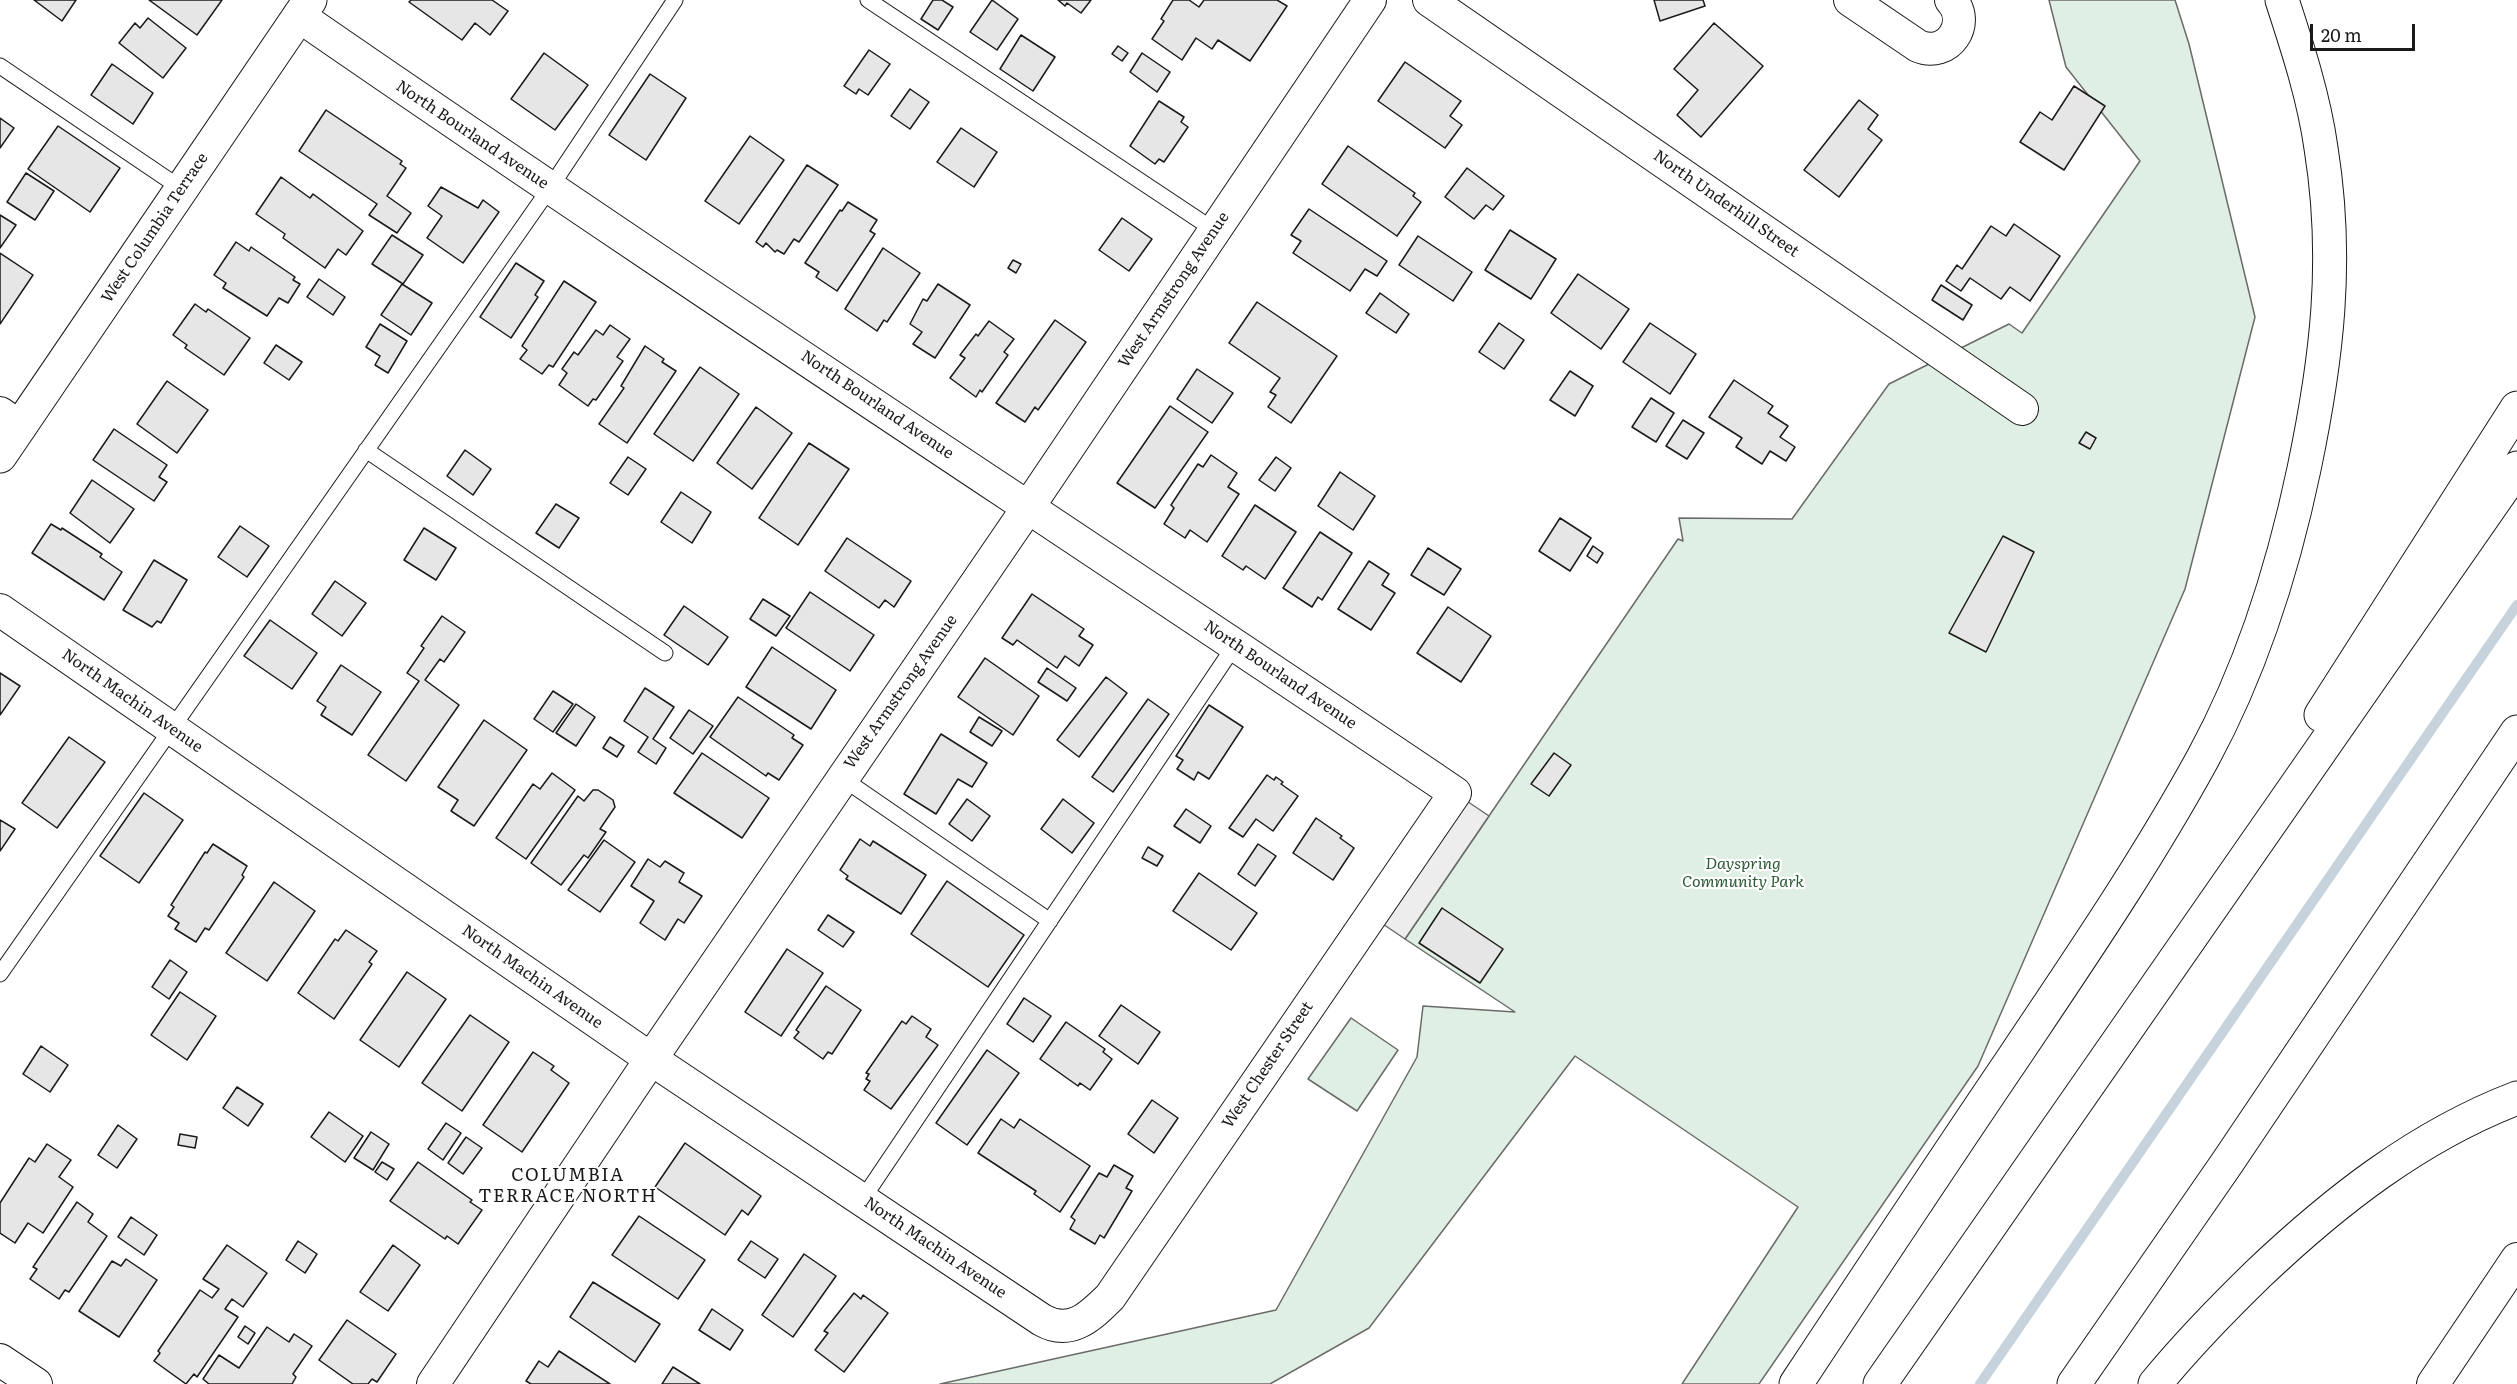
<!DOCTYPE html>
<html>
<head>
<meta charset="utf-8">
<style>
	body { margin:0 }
	#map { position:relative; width:2517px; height:1384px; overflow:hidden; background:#fff; font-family:Literata,serif }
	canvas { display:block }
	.scale { position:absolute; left:2310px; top:24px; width:105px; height:27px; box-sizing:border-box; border:3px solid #1a1a1a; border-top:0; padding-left:8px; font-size:18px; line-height:21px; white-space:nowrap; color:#1a1a1a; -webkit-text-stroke:4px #fff; paint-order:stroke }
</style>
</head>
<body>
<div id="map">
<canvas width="2517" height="1384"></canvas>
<div class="scale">20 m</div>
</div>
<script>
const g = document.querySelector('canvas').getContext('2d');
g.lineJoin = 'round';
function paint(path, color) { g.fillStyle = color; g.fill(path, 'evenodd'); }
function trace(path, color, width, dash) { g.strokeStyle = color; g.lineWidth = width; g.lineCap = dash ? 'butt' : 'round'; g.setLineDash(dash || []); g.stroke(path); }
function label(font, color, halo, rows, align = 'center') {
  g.font = font + ' Literata,serif'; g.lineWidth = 4.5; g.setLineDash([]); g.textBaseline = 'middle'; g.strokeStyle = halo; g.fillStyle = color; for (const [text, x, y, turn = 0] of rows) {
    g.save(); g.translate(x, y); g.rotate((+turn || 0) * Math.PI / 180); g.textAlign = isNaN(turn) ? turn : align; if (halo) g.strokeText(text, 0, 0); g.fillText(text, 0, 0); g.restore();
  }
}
const green = new Path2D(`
	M2049,0h126l14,44 66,273 -70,272 -207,477 -219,318h-77l116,-177 -223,-151 -206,272 -99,56h-330l336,-74 141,-253 6,-51 92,6 -110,-73 273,-400 5,2 -4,-23 113,1 97,-135 120,-60 13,9 118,-172 -74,-94z
	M1351,1018l47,32 -41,61 -49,-32z`);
const parking = new Path2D(`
	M1455,793l34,23 -84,123 -34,-23z`);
const stream = new Path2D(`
	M1980,1384l537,-779`);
const building = new Path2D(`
	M34,0h42l-14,21z
	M149,0h73l-25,35z
	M411,0h81l16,11 -18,24 -15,-12 -13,17 -53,-38z
	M933,0h9l11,7 -15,23 -17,-11z
	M992,0l26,19 -21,31 -27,-18z
	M1058,0h33l-10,13 -14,-10 -2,3z
	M1173,0h16l10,7 5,-7h73l10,6 -37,55 -32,-21 -6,9 -16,-11 -14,22 -30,-21 12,-18 -3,-2z
	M1654,0h49l2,6 -45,15z
	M148,18l38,30 -23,30 -44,-35 16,-20 5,5z
	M1714,23l49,43 -62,71 -24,-22 21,-25 -24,-21z
	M1021,35l34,22 -22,34 -33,-22z
	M1118,46l10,7 -6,8 -10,-7z
	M869,50l21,14 -22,31 -9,-6 -3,5 -12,-8z
	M544,53l44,32 -33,45 -44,-31z
	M1142,53l28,19 -13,20 -27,-20z
	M1405,62l56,39 -11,15 12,9 -17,23 -67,-47z
	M112,64l41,29 -20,31 -42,-29z
	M650,74l36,24 -40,62 -37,-25z
	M2074,86l31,20 -41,64 -44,-28 20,-30 12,8z
	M910,89l19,13 -19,27 -19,-13z
	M1859,100l19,15 -10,14 14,11 -43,57 -35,-27z
	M1159,101l25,16 -3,5 7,5 -24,35 -5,-3 -4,5 -25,-18z
	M326,110l76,51 -2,3 6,4 -19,28 24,17 -14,20 -28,-18 8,-11 -78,-53z
	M0,118l14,10 -14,20z
	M58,126l62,42 -30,44 -62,-43z
	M961,128l36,24 -23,35 -37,-25z
	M750,136l34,24 -45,64 -34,-23z
	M1348,146l67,47 -2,3 8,6 -24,34 -75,-52z
	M807,165l31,20 -39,57 -5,-3 -10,15 -7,-4 -2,2 -9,-9 -3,4 -7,-5z
	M1467,168l37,28 -11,14 -7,-5 -12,14 -29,-22z
	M26,173l28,18 -19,29 -28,-18z
	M281,177l29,21 3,-4 50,37 -17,24 -8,-6 -13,19 -42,-30 2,-4 -29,-20z
	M441,187l37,21 5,-8 16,12 -36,51 -36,-25 15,-22 -14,-10z
	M848,202l29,18 -7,11 5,3 -38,57 -21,-14 3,-5 -14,-9 35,-53 2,1z
	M1309,209l78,52 -10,15 -12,-7 -15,22 -57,-38 8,-12 -10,-6z
	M0,215l16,10 -16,23z
	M1122,218l30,21 -23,32 -30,-21z
	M2014,224l46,32 -30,45 -20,-14 -9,12 -31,-21 -9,13 -15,-10 11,-16 5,4 29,-43 15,10z
	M1510,230l46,29 -25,40 -46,-29z
	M392,235l31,20 -20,29 -31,-20z
	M1418,236l54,36 -19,29 -54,-36z
	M236,242l13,9 2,-4 44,30 -2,3 7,4 -12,19 -9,-5 -12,18 -44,-28 3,-5 -12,-8z
	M883,248l37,25 -33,49 -3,-2 -7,11 -32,-22z
	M0,253l33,22 -33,49z
	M1013,260l8,4 -5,9 -8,-5z
	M516,263l28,18 -9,14 3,2 -27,41 -31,-21z
	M1578,274l51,35 -28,40 -50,-36z
	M319,279l26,18 -12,18 -26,-18z
	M564,281l32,21 -43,65 -4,-2 -7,9 -22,-15 7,-9 -5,-4z
	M402,284l30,19 -21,32 -30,-20z
	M938,284l32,21 -35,53 -22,-14 9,-12 -12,-8 13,-25 4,2z
	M1941,285l31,20 -9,15 -31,-20z
	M1380,293l29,21 -13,19 -30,-20z
	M1257,302l80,54 -46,67 -23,-16 8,-12 -6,-3 10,-14 -51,-35z
	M195,304l11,8 2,-3 42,29 -26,37 -39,-27 2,-3 -14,-10z
	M1055,320l31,22 -48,68 -3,-3 -10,15 -29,-19z
	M989,321l25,18 -10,13 4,3 -26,37 -2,-2 -4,7 -26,-19 15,-20 -5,-3 16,-21 2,2z
	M1499,323l25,17 -20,29 -25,-17z
	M1650,323l46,31 -26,40 -47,-32z
	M380,324l27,17 -19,32 -13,-8 5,-9 -14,-9z
	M610,325l20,14 -13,18 6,4 -27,39 -3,-1 -5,7 -29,-21 8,-12 -5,-4 12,-17 4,3 18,-25 7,5z
	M276,345l26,17 -13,18 -25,-17z
	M645,346l19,13 -2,3 14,9 -49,72 -28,-19 25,-36 -3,-2z
	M700,367l39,27 -46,67 -39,-27z
	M1197,369l36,24 -21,30 -35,-24z
	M1570,371l23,15 -18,30 -25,-16z
	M1734,380l39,26 -5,7 20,13 -8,11 15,10 -9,14 -16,-10 -8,13 -26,-17 6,-9 -33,-21z
	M167,381l41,29 -31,43 -40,-29z
	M1651,398l23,15 -18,29 -24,-15z
	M1170,406l38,26 -53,76 -38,-25z
	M756,407l36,26 -40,56 -35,-26z
	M1683,420l21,13 -17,26 -21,-13z
	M114,429l53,36 -8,12 8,5 -13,19 -61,-41z
	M2086,432l10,6 -6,11 -11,-6z
	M809,443l40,26 -51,76 -39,-27z
	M465,450l26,19 -18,26 -26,-19z
	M1211,455l26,18 -9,14 11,7 -32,48 -17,-12 -5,8 -21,-14 10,-16 -3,-3 27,-41 5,3z
	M628,457l18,12 -18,26 -18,-12z
	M1276,457l15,11 -16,23 -16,-11z
	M1340,472l35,24 -22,34 -35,-24z
	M92,480l42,29 -24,34 -40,-30z
	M681,492l30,20 -19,31 -31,-21z
	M556,504l23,14 -20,30 -23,-15z
	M1255,505l41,27 -31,47 -19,-13 -3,4 -21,-14z
	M1560,518l31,20 -21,33 -31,-20z
	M51,524l10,6 1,-2 40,26 -2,3 22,15 -18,28 -72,-47z
	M240,526l29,20 -22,31 -29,-20z
	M424,528l32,20 -20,32 -32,-20z
	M1320,532l32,21 -30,47 -4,-3 -6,10 -29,-19z
	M2003,536l31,16 -48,100 -37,-19z
	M847,538l64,43 -17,26 -9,-7 -6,8 -54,-37z
	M1593,546l10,7 -6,10 -10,-7z
	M1428,548l33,21 -17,26 -33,-20z
	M154,560l33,20 -26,43 -4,-2 -5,6 -29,-17z
	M1369,561l20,13 -7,11 13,8 -24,37 -33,-21z
	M335,581l31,22 -24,33 -30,-22z
	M810,592l64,43 -24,36 -64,-43z
	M1032,594l52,35 -5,7 14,9 -14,21 -14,-10 -8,12 -40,-28 -4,5 -11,-7z
	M763,599l27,17 -14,20 -26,-17z
	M684,606l44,31 -20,28 -44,-30z
	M1448,607l43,29 -30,46 -44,-29z
	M442,616l23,16 -21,30 -4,-3 -15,21 34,25 -53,76 -38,-26 51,-74 -12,-8 17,-25 -3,-2z
	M270,620l47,33 -25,36 -48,-33z
	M772,647l64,43 -25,39 -65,-42z
	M985,658l54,38 -26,39 -55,-38z
	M341,665l40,27 -29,43 -31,-20 5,-8 -9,-6z
	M1047,668l29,20 -9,13 -29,-19z
	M0,673l20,13 -20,29z
	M1106,677l21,16 -48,64 -22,-17z
	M645,688l29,19 -21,32 13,9 -10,16 -18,-12 10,-15 -24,-16z
	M553,691l20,13 -20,28 -19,-13z
	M738,697l56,38 -2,3 11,7 -24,35 -11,-7 -2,3 -56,-39z
	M1148,699l21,15 -56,78 -21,-15z
	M576,704l19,13 -19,29 -20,-13z
	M1209,705l34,22 -34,52 -11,-7 -4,8 -17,-11 6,-9 -7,-4z
	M689,710l24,16 -20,28 -23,-16z
	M979,717l23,14 -10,15 -22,-14z
	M484,720l43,30 -53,76 -23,-15 7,-11 -20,-13z
	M941,734l46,29 -15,24 -14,-8 -22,35 -32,-20z
	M69,737l36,25 -48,66 -35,-25z
	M610,737l14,9 -7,11 -14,-9z
	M702,753l67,45 -27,40 -68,-45z
	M1554,753l17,12 -22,31 -18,-12z
	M552,773l23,17 -49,69 -30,-21 37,-54 7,5z
	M1267,775l7,5 2,-3 7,5 -2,2 17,12 -25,35 -17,-12 -13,18 -14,-9z
	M593,790h5l15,10 2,7 -15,22 6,3 -18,26 -4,-3 -23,30 -30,-22 47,-67 6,5z
	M144,793l39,27 -44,63 -39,-27z
	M967,799l23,17 -18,25 -23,-17z
	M1063,799l31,24 -22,30 -31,-24z
	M1186,809l25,17 -11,17 -26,-17z
	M1316,818l26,18 -2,2 14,10 -21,32 -40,-27z
	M0,820l15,9 -15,22z
	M860,839l10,7 3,-5 53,34 -25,39 -55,-35 2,-3 -8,-6z
	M604,840l31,22 -35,50 -32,-22z
	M213,844l34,22 -5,9 2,2 -35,53 -4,-2 -9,14 -21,-13 4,-6 -11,-7 6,-9 -3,-2 34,-53 2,1z
	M1258,844l18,12 -21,30 -17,-12z
	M1148,847l15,9 -6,10 -15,-8z
	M648,859l12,8 5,-6 19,12 -5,9 23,14 -18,27 -6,-4 -13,21 -25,-17 14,-22 -23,-15z
	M1199,873l58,40 -26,37 -58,-39z
	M947,881l77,54 -36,52 -77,-53z
	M274,882l41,29 -48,70 -41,-28z
	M1442,908l61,41 -23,34 -61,-40z
	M828,915l26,17 -11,15 -25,-17z
	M346,930l31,21 -8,11 3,2 -38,55 -36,-26 37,-54 3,2z
	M787,949l36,24 -42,63 -36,-24z
	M170,960l17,12 -18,27 -17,-12z
	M407,972l39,27 -47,68 -39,-27z
	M826,986l35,24 -29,44 -4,-2 -5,7 -29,-21 5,-6 -3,-2z
	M180,992l36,24 -29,44 -36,-25z
	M1024,998l27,18 -18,26 -26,-18z
	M1121,1005l39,27 -22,32 -39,-28z
	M470,1015l39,27 -47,69 -40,-28z
	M912,1016l19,13 -5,8 12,8 -47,64 -27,-19 6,-9 -4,-2 3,-5 -3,-1 36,-52 4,3z
	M1066,1022l39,27 -2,3 9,7 -22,31 -10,-7 -2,3 -38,-27z
	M41,1046l27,19 -18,27 -27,-18z
	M987,1050l32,23 -52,72 -31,-22z
	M533,1052l21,14 -3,4 18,13 -47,69 -39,-27z
	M237,1087l26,17 -15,22 -25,-18z
	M1152,1100l26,18 -24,35 -26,-19z
	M329,1112l34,24 -18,26 -34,-25z
	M1001,1119l13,9 6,-9 70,47 -30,46 -26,-18 2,-3 -58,-38z
	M446,1123l15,10 -18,27 -15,-11z
	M118,1125l19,14 -20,29 -19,-13z
	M371,1132l18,12 -16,26 -19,-12z
	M180,1134l17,3 -2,11 -17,-3z
	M466,1137l16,11 -19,26 -15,-11z
	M685,1143l76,53 -13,19 -6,-5 -17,25 -70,-48z
	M47,1144l24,16 -12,17 14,10 -30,46 -15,-10 -13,20 -15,-10v-30l29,-45 6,4z
	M382,1162l12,7 -7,11 -12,-8z
	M418,1162l54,38 -2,2 12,8 -24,34 -11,-8 -2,3 -55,-38z
	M1114,1165l19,11 -7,12 6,3 -28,47 -4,-3 -5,9 -25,-15 5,-9 -4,-3 28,-44 8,4z
	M77,1202l16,12 -5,8 19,14 -38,56 -4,-2 -6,9 -29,-20 7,-10 -4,-2z
	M639,1216l66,44 -27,39 -66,-44z
	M131,1217l26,18 -13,20 -26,-18z
	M298,1241l19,13 -12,19 -19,-13z
	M751,1241l27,18 -13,19 -27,-18z
	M227,1245l40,28 -24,34 -11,-8 -7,10 13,8 -41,60 -3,-3 -8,10 -32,-23 6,-8 -2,-2 42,-61 12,8 7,-9 -16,-10z
	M393,1245l27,20 -32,46 -28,-19z
	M804,1254l32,22 -43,61 -31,-22z
	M126,1259l31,21 -38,57 -40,-26 33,-50 9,5z
	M593,1282l67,42 -25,38 -65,-45z
	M854,1293l7,6 2,-4 25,18 -44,59 -29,-22 13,-17 -4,-2z
	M712,1309l31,21 -13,20 -31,-20z
	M347,1320l49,34 -19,28 -5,-3 -4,5h-15l-34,-24z
	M245,1326l10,7 -7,11 -10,-7z
	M267,1327l22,15 5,-8 18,12 -19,28 3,3 -4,7h-83l-6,-5 16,-24 20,13z
	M559,1351l51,33h-79l-5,-3 13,-20 9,6z
	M673,1367l27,17h-38z`);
const service = new Path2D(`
	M868,0l346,230
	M0,66l182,123
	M366,450l299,203
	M842,778l208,143
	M0,974l550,-786 125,-188
	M862,1200l373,-555`);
const minor = new Path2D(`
	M1429,0l593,409
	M1850,0l68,46c30,13 54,-23 33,-46
	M0,413l20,14
	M0,610l651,449 391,261c28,16 48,-3 68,-23l345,-504c-385,-260 -774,-513 -1156,-777
	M0,1360l36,24
	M433,1384l218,-325 378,-553 341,-506
	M2433,1384l84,-125`);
const tertiary = new Path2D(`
	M0,456l310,-456`);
const motorway = new Path2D(`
	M2321,715l196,-307
	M1796,1384c72,-109 144,-218 218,-327 65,-97 132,-195 189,-299 49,-90 80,-189 101,-289 23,-110 35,-209 17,-321 -7,-50 -23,-99 -39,-148
	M1880,1384l637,-916
	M2074,1384l153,-221 290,-431
	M2155,1384c32,-39 67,-75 103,-110 77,-73 160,-138 259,-176`);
const streetNames = [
	["North Bourland Avenue",472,135,34],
	["North Underhill Street",1726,204,35],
	["West Columbia Terrace",155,228,-56],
	["West Armstrong Avenue",1174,290,-56],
	["North Bourland Avenue",877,405,34],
	["North Bourland Avenue",1280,675,34],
	["West Armstrong Avenue",901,692,-55],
	["North Machin Avenue",132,701,35],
	["North Machin Avenue",532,977,35],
	["West Chester Street",1268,1065,-56],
	["North Machin Avenue",935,1248,34]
];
const parkNames = [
	["Dayspring",1743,864],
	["Community Park",1743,882]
];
const neighbourhoodNames = [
	["COLUMBIA",568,1176],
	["TERRACE NORTH",568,1197]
];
paint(green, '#e0efe3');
trace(green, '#6a6a6a', 1.5);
paint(parking, '#ededed');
trace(parking, '#6a6a6a', 1.5);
trace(stream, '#c6d2dc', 10);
paint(building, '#e6e6e6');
trace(building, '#1a1a1a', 1.5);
trace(service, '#1a1a1a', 17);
trace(minor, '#1a1a1a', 34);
trace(tertiary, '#1a1a1a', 35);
trace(motorway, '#1a1a1a', 35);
trace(service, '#fff', 15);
trace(minor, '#fff', 32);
trace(tertiary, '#fff', 33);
trace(motorway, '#fff', 33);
label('16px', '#1a1a1a', '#fff', streetNames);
label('italic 16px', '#2b5a34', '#fff', parkNames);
g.letterSpacing = '1.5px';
label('18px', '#1a1a1a', '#fff', neighbourhoodNames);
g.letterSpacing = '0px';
</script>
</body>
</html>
